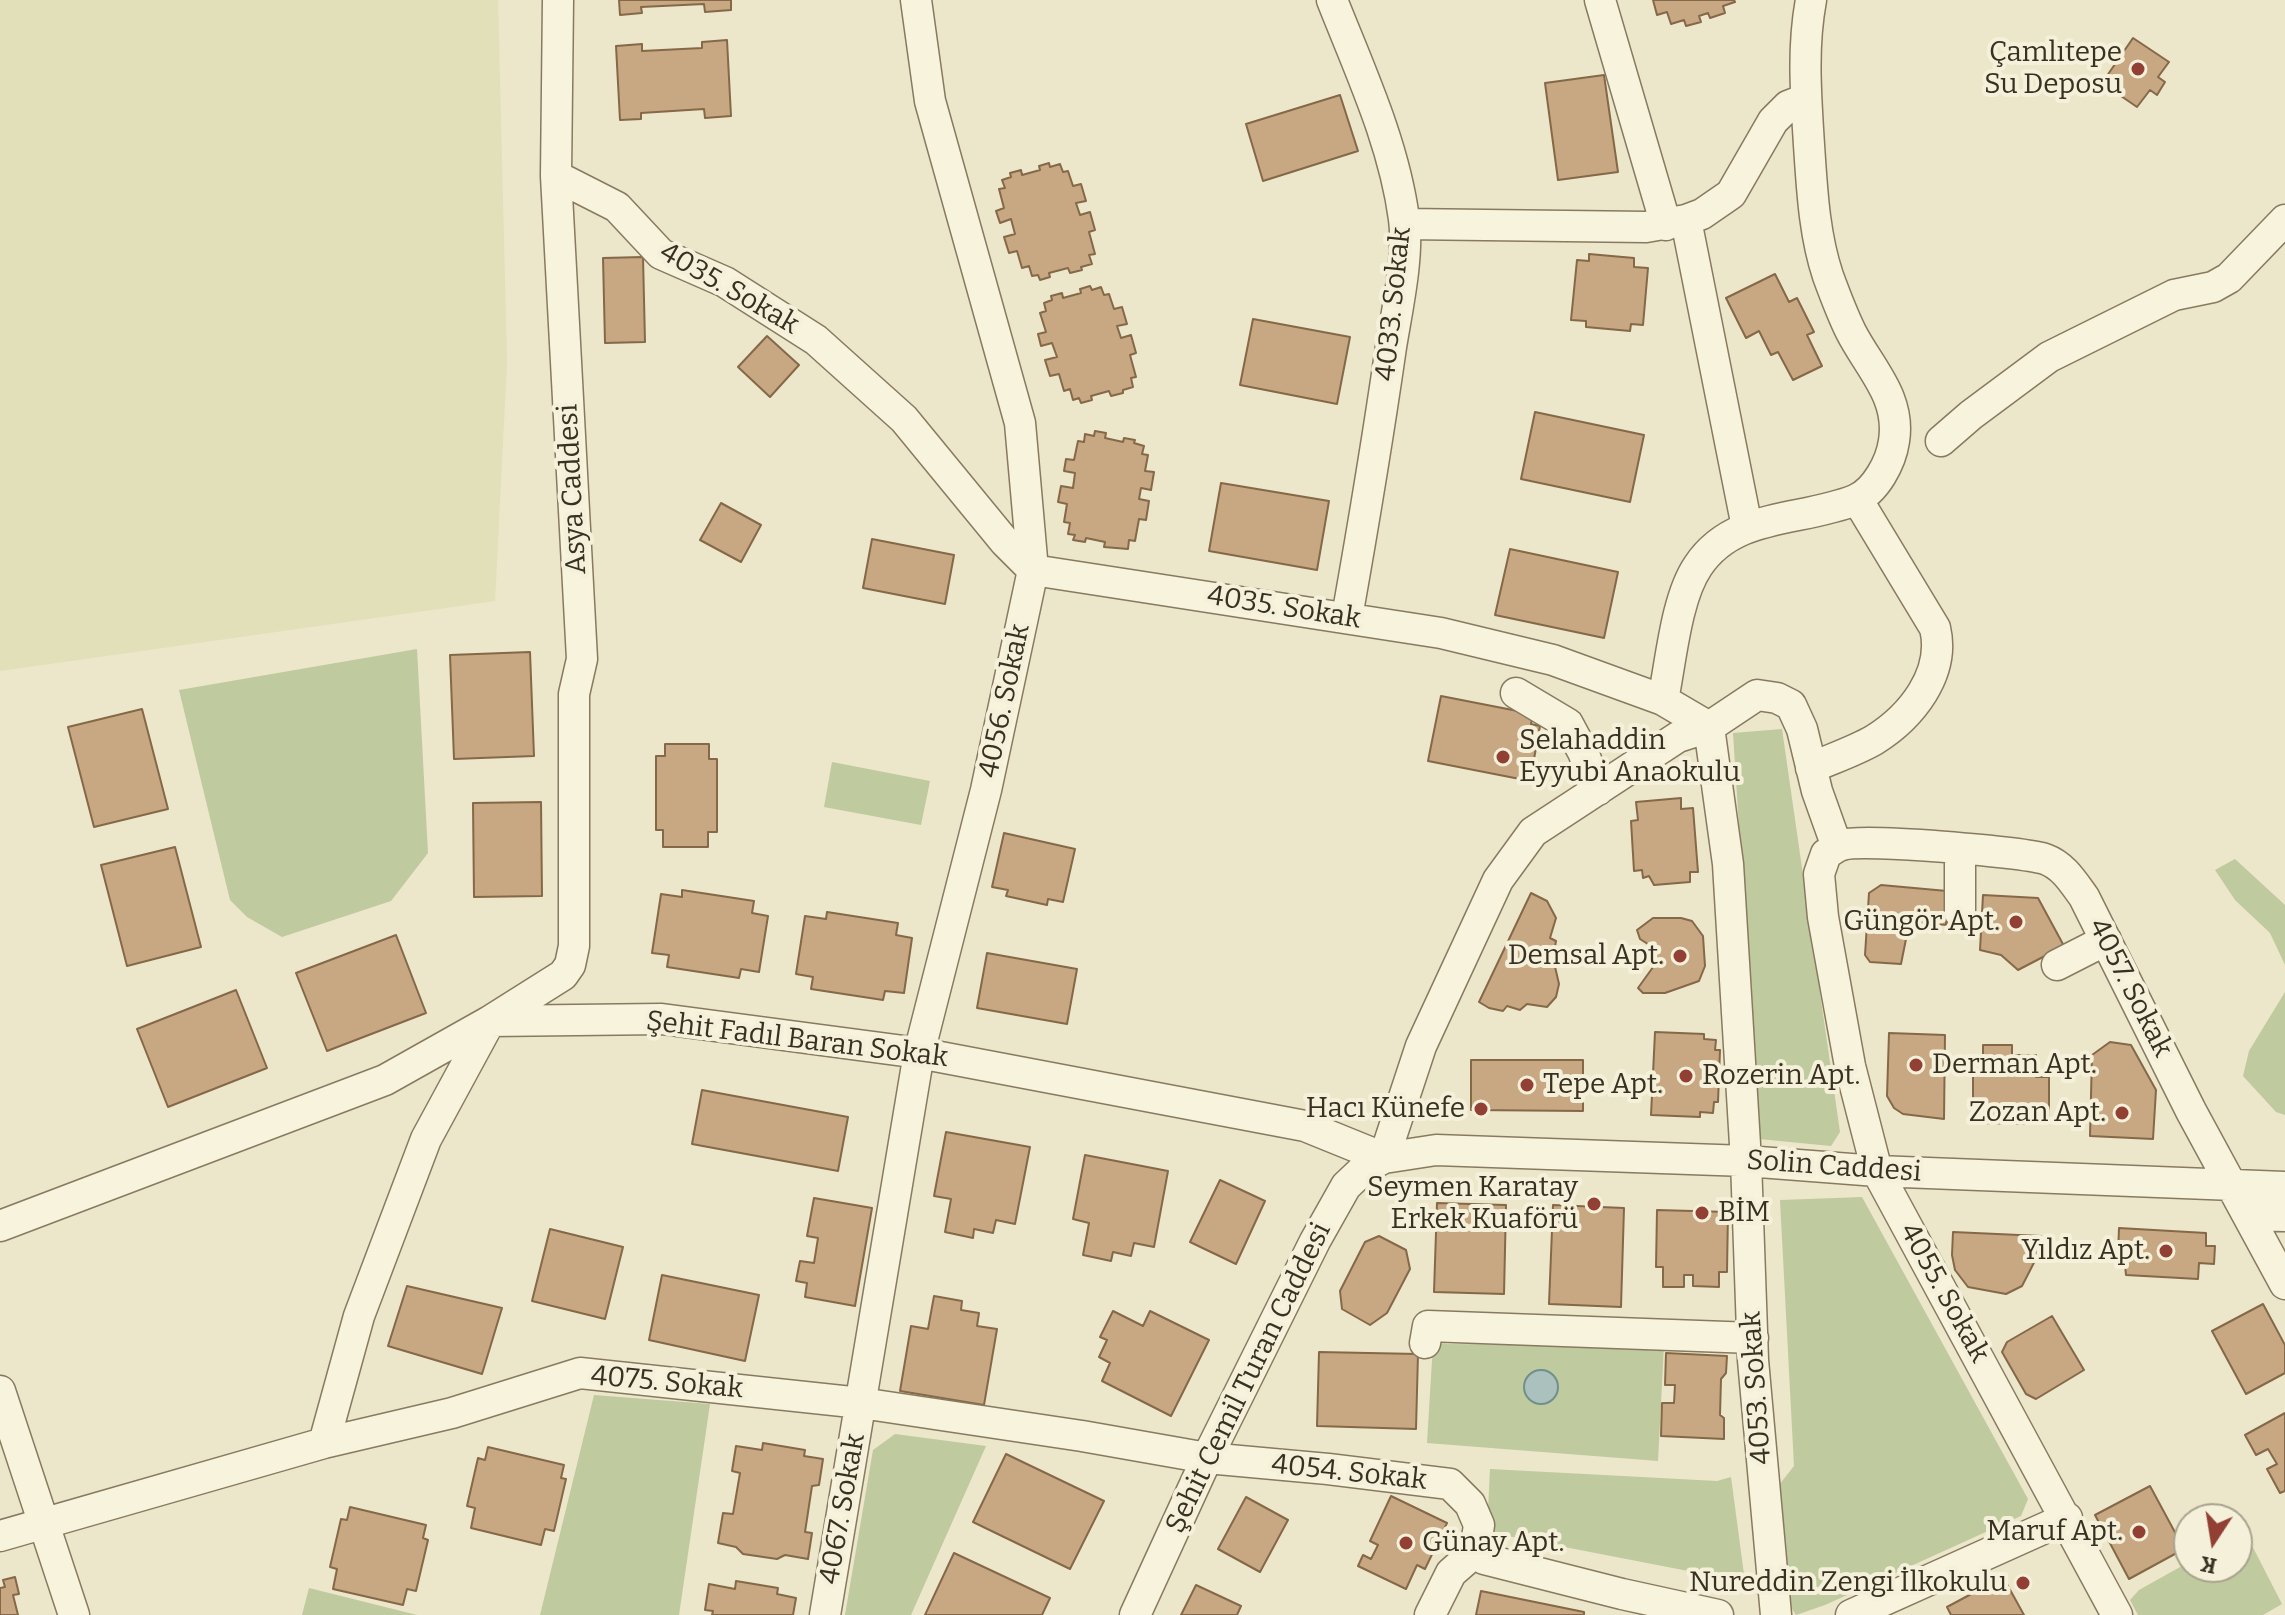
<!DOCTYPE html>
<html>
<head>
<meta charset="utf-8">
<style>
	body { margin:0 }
	#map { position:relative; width:2285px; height:1615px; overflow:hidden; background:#ece6ca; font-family:Bitter,serif }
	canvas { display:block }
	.north { position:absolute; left:2173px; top:1503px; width:80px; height:80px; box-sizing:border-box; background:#f4f0d9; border:2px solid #a9a390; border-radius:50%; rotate:192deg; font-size:22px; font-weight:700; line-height:32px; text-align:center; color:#393022 }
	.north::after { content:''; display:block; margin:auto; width:28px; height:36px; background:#923f34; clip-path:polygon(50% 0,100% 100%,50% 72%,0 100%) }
</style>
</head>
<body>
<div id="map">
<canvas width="2285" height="1615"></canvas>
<div class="north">K</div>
</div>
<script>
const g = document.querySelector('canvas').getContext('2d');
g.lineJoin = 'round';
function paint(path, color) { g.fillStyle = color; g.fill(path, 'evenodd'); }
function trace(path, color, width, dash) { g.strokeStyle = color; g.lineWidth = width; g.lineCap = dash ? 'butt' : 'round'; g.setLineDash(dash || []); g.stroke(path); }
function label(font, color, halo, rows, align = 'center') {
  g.font = font + ' Bitter,serif'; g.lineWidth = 8; g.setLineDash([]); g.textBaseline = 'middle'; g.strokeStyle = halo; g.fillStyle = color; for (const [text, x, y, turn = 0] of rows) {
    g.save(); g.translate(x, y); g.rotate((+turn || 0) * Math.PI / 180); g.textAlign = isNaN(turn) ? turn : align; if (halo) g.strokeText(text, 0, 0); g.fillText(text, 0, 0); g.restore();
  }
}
const farmland = new Path2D(`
	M0,0h498l9,362 -12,239 -495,70z`);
const green = new Path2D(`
	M417,649l11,204 -37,48 -109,36 -35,-20 -17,-17 -51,-210z
	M1782,729l58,403 -9,14 -72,-7 -26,-406z
	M832,762l98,19 -9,44 -97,-18z
	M2235,859l50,46v60l-15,-32 -35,-33 -20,-30z
	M2285,992v123l-9,-3 -33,-36 6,-25z
	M1862,1197l166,302 -7,17 -196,89 -29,10 -8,-12 -9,-118 15,-19 -14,-266z
	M1433,1344l231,1 -6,116 -231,-18z
	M594,1395l116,9 -31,211h-139z
	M895,1434l91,12 -75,169h-66l28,-165z
	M1490,1469l227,12 14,-4 14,105 -258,-50z
	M2244,1530l38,74 -19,11h-125l-8,-15 9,-10 50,-28v5h48v-33z
	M309,1588l108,27h-115z`);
const water = new Path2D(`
	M1524 1387a17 17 0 1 1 34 0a17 17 0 1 1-34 0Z`);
const building = new Path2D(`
	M619,0h112v10l-26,2 -1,-8 -63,3 1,6 -22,2z
	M1653,0h81l1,2 -12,4 2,7 -15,5 -2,-5 -9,3 2,6 -15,4 -2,-6 -13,4 -4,-12 -10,3z
	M2133,38l36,24 -11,15 7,5 -8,13 -7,-5 -13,17 -35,-24z
	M727,40l4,76 -26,2 -1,-9 -63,4v6l-21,1 -4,-74 26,-2v7l60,-3v-6z
	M1604,75l14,97 -60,8 -13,-97z
	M1340,95l18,56 -95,30 -17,-57z
	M1049,163l1,4 10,-3 3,8 5,-1 5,15 8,-2 5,17 -10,2 4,12 10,-3 5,18 -6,2 6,22 -6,1 3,9 -11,3 1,3 -12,3 -2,-5 -19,5 1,4 -10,3 -2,-5 -6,1 -3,-10 -7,2 -5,-17 -8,2 -5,-16 11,-3 -4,-15 -11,4 -4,-12 8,-3 -5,-19 6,-1 -3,-8 9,-3 -1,-4 11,-3 1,5 18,-5 -1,-4z
	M1589,254l45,4v9l14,1 -5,57 -12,-1 -1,7 -44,-4v-6l-15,-1 6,-60 12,1z
	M643,257l2,85 -40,1 -2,-85z
	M1775,274l14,28 8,-4 17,34 -7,3 15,31 -29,14 -15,-28 -7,3 -12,-24 -13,7 -20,-40z
	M1090,286l2,4 9,-3 3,8 5,-1 5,15 8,-2 5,17 -10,2 4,12 10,-3 5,18 -6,2 6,22 -5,1 2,9 -10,3v3l-12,3 -2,-5 -18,5 1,4 -11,3 -2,-5 -6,2 -3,-11 -6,2 -5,-17 -9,2 -5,-16 12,-3 -5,-14 -11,3 -3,-12 8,-2 -6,-19 6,-2 -2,-8 8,-3 -1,-4 11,-3 1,5 18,-5 -1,-4z
	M1253,319l97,18 -13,67 -97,-19z
	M767,336l32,29 -29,32 -32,-30z
	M1535,412l109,23 -14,67 -109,-23z
	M1095,431l11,2 -1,5 18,4 1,-4 11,2 -1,3 10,3 -2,8 6,1 -3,16 9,1 -3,18 -10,-2 -2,11 10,2 -3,19 -7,-1 -4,22 -6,-1 -1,9 -24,-2 1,-5 -19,-4 -1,4 -12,-2 2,-5 -7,-1 2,-11 -6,-1 3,-18 -9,-2 3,-16 12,2 2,-15 -11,-2 2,-12 8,1 4,-19 6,1 1,-8 9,2z
	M1221,483l108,18 -12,69 -108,-19z
	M721,503l40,22 -20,37 -41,-22z
	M872,539l82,16 -9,49 -82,-16z
	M1510,549l108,23 -14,66 -109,-23z
	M530,652l4,104 -80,3 -4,-104z
	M1441,696l92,18 -2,10 9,2 -10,55 -102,-20z
	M142,709l26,100 -74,18 -26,-100z
	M665,744h44v15h8v73h-9v15h-45v-17h-7v-74h9z
	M1681,798v11l12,-1 5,64h-8v10l-36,3 -5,-9 -6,2 -1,-8 -8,1 -3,-50 7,-1 -2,-18z
	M541,802l1,94 -68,1 -1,-94z
	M1004,833l71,16 -12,53 -15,-3 -1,6 -41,-9 2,-6 -16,-3z
	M175,847l26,100 -74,19 -26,-101z
	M1881,885l66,6 -1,34 -28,-3 -10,7 -7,35 -31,-2 -5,-7 4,-62z
	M682,890l72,11 -2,12 16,3 -9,56 -18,-3 -2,9 -72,-11 2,-12 -17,-2 9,-59 21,3z
	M1531,893l16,8 9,17 -6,20 6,3 -3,17 6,26 -3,13 -9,10 -20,-3 -7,6 -13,-4 -4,5 -14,-3 -10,-6z
	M1983,895l55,3 26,48 -46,24 -17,-15 -21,-5z
	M827,912l71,11 -2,12 16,3 -8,55 -19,-2 -2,9 -72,-11 2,-12 -17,-3 9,-58 21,3z
	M1653,918h28l11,3 11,15 2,30 -6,15 -34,12h-22l-5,-5 18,-25 -2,-15 -14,-9 -3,-9z
	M396,935l30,78 -99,38 -31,-78z
	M987,953l90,16 -10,55 -90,-16z
	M236,990l31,78 -99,39 -31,-78z
	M1655,1032l49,2v5l12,1 -1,10h5l-2,52h-4l-1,11 -13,-1v5l-49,-2z
	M1889,1033l56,2 -1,84 -41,-5 -9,-6 -7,-12z
	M2110,1042l21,3 25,45 -3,49 -63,-3 2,-81z
	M1983,1045h29v10h24v22h13v47l-76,-1v-52l10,-1z
	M1471,1060h112v51l-112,-1z
	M702,1090l146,27 -10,54 -146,-27z
	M946,1132l84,15 -15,77 -19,-4 -3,13 -19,-4 -1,9 -28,-6 6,-33 -17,-3z
	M1085,1155l83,16 -14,76 -20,-4 -3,13 -18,-4 -2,9 -28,-6 6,-32 -16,-4z
	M1220,1180l45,21 -29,63 -46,-22z
	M814,1198l58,10 -17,98 -50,-9 2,-14 -11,-2 4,-20 14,2 4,-25 -11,-2z
	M1437,1203l69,2 -2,89 -70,-2z
	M1553,1205l71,3 -3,99 -72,-3z
	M1657,1210l71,2 -1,60h-8v15l-26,-1v-11h-9v12h-21v-20h-7z
	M2119,1228l87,5v13h9l-1,18 -15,-1 -1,16 -72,-4 -2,-20h-6z
	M550,1229l73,18 -18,72 -73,-18z
	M1953,1232l88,4v13l-19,37 -16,8 -38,-7 -13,-17 -3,-15z
	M1379,1236l27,14 4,19 -23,44 -17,12 -28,-16 -2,-18 25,-49z
	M662,1275l97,20 -14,66 -96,-21z
	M407,1286l95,22 -20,66 -94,-28z
	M934,1296l28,5 -1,9 18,3 -2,13 20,3 -13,76 -84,-14 11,-65 17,3z
	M2263,1304l22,41v28l-39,21 -34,-63z
	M1113,1311l30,15 7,-15 59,29 -38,76 -69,-35 8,-18 -11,-6 8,-17 -7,-3z
	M2052,1316l32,54 -48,29 -10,-5 -24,-42 5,-10z
	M1319,1352l99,2 -2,75 -99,-3z
	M1666,1353l61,3 -1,17 -5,6 -1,36 4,3v21l-63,-3 1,-33h12l1,-18h-10z
	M2285,1413v78l-5,2 -13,-24 10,-5 -9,-15 -12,6 -11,-20z
	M763,1443l42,7 -1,6 19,3 -4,26 -7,1 -7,46 7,1 -4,26 -23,-4 -8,4 -34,-5 -7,-7 -18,-4 5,-30 10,1 7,-41 -8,-2 4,-25 26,4z
	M488,1447l76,18 -3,13 5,1 -12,52 -9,-2 -4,16 -70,-17 4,-20 -8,-2 11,-48 7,2z
	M1006,1454l98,47 -34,68 -97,-47z
	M2150,1486l34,63 -55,30 -34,-64z
	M1391,1496l56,27 -22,46 -8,-4 -11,24 -48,-23 5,-11 8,4 7,-14 -8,-4z
	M1246,1497l42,23 -28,52 -42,-23z
	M350,1507l76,18 -3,13 5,2 -12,51 -9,-2 -4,16 -70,-16 4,-20 -7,-2 11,-48 6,1z
	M954,1553l96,45 -8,17h-117z
	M15,1577l4,17 -6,1 5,20h-18v-27l5,-1 -2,-7z
	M2003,1577l21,38h-73l-4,-8z
	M736,1581l42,7 -1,6 19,4 -3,17h-81l1,-4 -8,-1 4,-26 26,5z
	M1196,1585l45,21 -4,9h-56z
	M1481,1591l103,21v3h-108z`);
const minor = new Path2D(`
	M1332,0c28,71 62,143 72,219 5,37 -7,91 -13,128 -13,90 -28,180 -44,270
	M1600,0l66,225
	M556,176l61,31 44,47 64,28 91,58 88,79 101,123 28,28 408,63 112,27 110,40 46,27 19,137 18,297 7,199 23,255
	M1686,220l61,307
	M1405,224l241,3 40,-7 16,-6 29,-20 42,-73 15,-15 18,-7
	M1941,441l30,-26 78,-58 125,-62 39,-8 16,-9 56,-58
	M1516,693l52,31 15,28 15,38
	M1663,700c8,-39 13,-102 35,-134 36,-54 103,-44 157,-66 21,-9 36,-38 39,-59 7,-44 -24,-72 -43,-109 -9,-18 -16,-37 -23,-56 -14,-42 -16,-87 -19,-131 -3,-49 -7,-97 2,-145
	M1811,768c20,-9 44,-17 63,-28 37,-23 72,-66 61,-112l-78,-129
	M1960,850v63
	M2057,965l49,-25
	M1384,1158l37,-112 26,-56 51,-110 35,-48 145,-95 31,-10 48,-32 20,3 14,7 11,24 15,62 20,56
	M2248,1215l37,1
	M0,1226l385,-146 105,-59 172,-2 257,34 386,73 79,32
	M1425,1343l3,-17 325,12
	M0,1391l74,224
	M324,1443l35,-127 67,-177 64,-118 73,-46 7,-10 4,-19v-252l8,-35 -26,-483 2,-176
	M0,1536l324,-93 128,-30 128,-40 281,30 221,33 125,22 121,11 122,15 20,20 9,21 -4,27 9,7 138,35 96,21
	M825,1615l94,-562 67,-263 47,-220 -13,-147 -90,-322 -14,-101
	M1135,1615l72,-157 108,-217 31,-55 19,-18 19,-10 52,-8 310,11 131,10 408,16
	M1430,1615l21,-42 24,-21
	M1851,1615l216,-97
	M2117,1615l-240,-444 -27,-105 -27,-149 -4,-43 7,-20c5,-3 11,-8 16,-9 21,-7 180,7 203,14 19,7 28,23 39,38l107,214 94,173`);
const markers = [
	[2138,69,8,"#923f34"],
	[1503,757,8,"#923f34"],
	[2016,922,8,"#923f34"],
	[1680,956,8,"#923f34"],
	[1916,1065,8,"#923f34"],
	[1686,1076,8,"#923f34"],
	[1527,1085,8,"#923f34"],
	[1481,1109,8,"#923f34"],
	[2122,1113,8,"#923f34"],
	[1594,1204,8,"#923f34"],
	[1702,1213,8,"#923f34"],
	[2166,1251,8,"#923f34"],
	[2139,1532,8,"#923f34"],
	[1406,1543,8,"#923f34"],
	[2023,1583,8,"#923f34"]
];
const poiNames = [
	["Çamlıtepe",2122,53],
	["Su Deposu",2122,85],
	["Selahaddin",1519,741,"left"],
	["Eyyubi Anaokulu",1519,773,"left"],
	["Güngör Apt.",2000,922],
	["Demsal Apt.",1664,956],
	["Derman Apt.",1932,1065,"left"],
	["Rozerin Apt.",1702,1076,"left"],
	["Tepe Apt.",1543,1085,"left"],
	["Hacı Künefe",1465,1109],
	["Zozan Apt.",2106,1113],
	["Seymen Karatay",1578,1188],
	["Erkek Kuaförü",1578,1220],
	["BİM",1718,1213,"left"],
	["Yıldız Apt.",2150,1251],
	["Maruf Apt.",2123,1532],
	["Günay Apt.",1422,1543,"left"],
	["Nureddin Zengi İlkokulu",2007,1583]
];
const streetNames = [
	["4035. Sokak",729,289,30],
	["4033. Sokak",1394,304,-84],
	["Asya Caddesi",573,489,-93],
	["4035. Sokak",1284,608,9],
	["4056. Sokak",1005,701,-78],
	["4057. Sokak",2130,988,63],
	["Şehit Fadıl Baran Sokak",797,1040,7],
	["Solin Caddesi",1834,1167,4],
	["4055. Sokak",1944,1293,61],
	["Şehit Cemil Turan Caddesi",1249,1378,-64],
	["4075. Sokak",667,1383,5],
	["4053. Sokak",1757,1388,-94],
	["4054. Sokak",1349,1473,6],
	["4067. Sokak",843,1509,-80]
];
paint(farmland, '#e1e0b8');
paint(green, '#bfca9e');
paint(water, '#aac1bd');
trace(water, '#718f8b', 2);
paint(building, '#c7a883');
trace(building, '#856847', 2);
trace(minor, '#887a60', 33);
trace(minor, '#f7f3dd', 30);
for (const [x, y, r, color] of markers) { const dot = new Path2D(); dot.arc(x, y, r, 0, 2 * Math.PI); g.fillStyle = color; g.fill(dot); trace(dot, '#f4f0d9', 3); }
label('28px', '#393022', '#f4f0d9', poiNames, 'right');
label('28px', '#393022', '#f4f0d9', streetNames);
</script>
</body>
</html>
